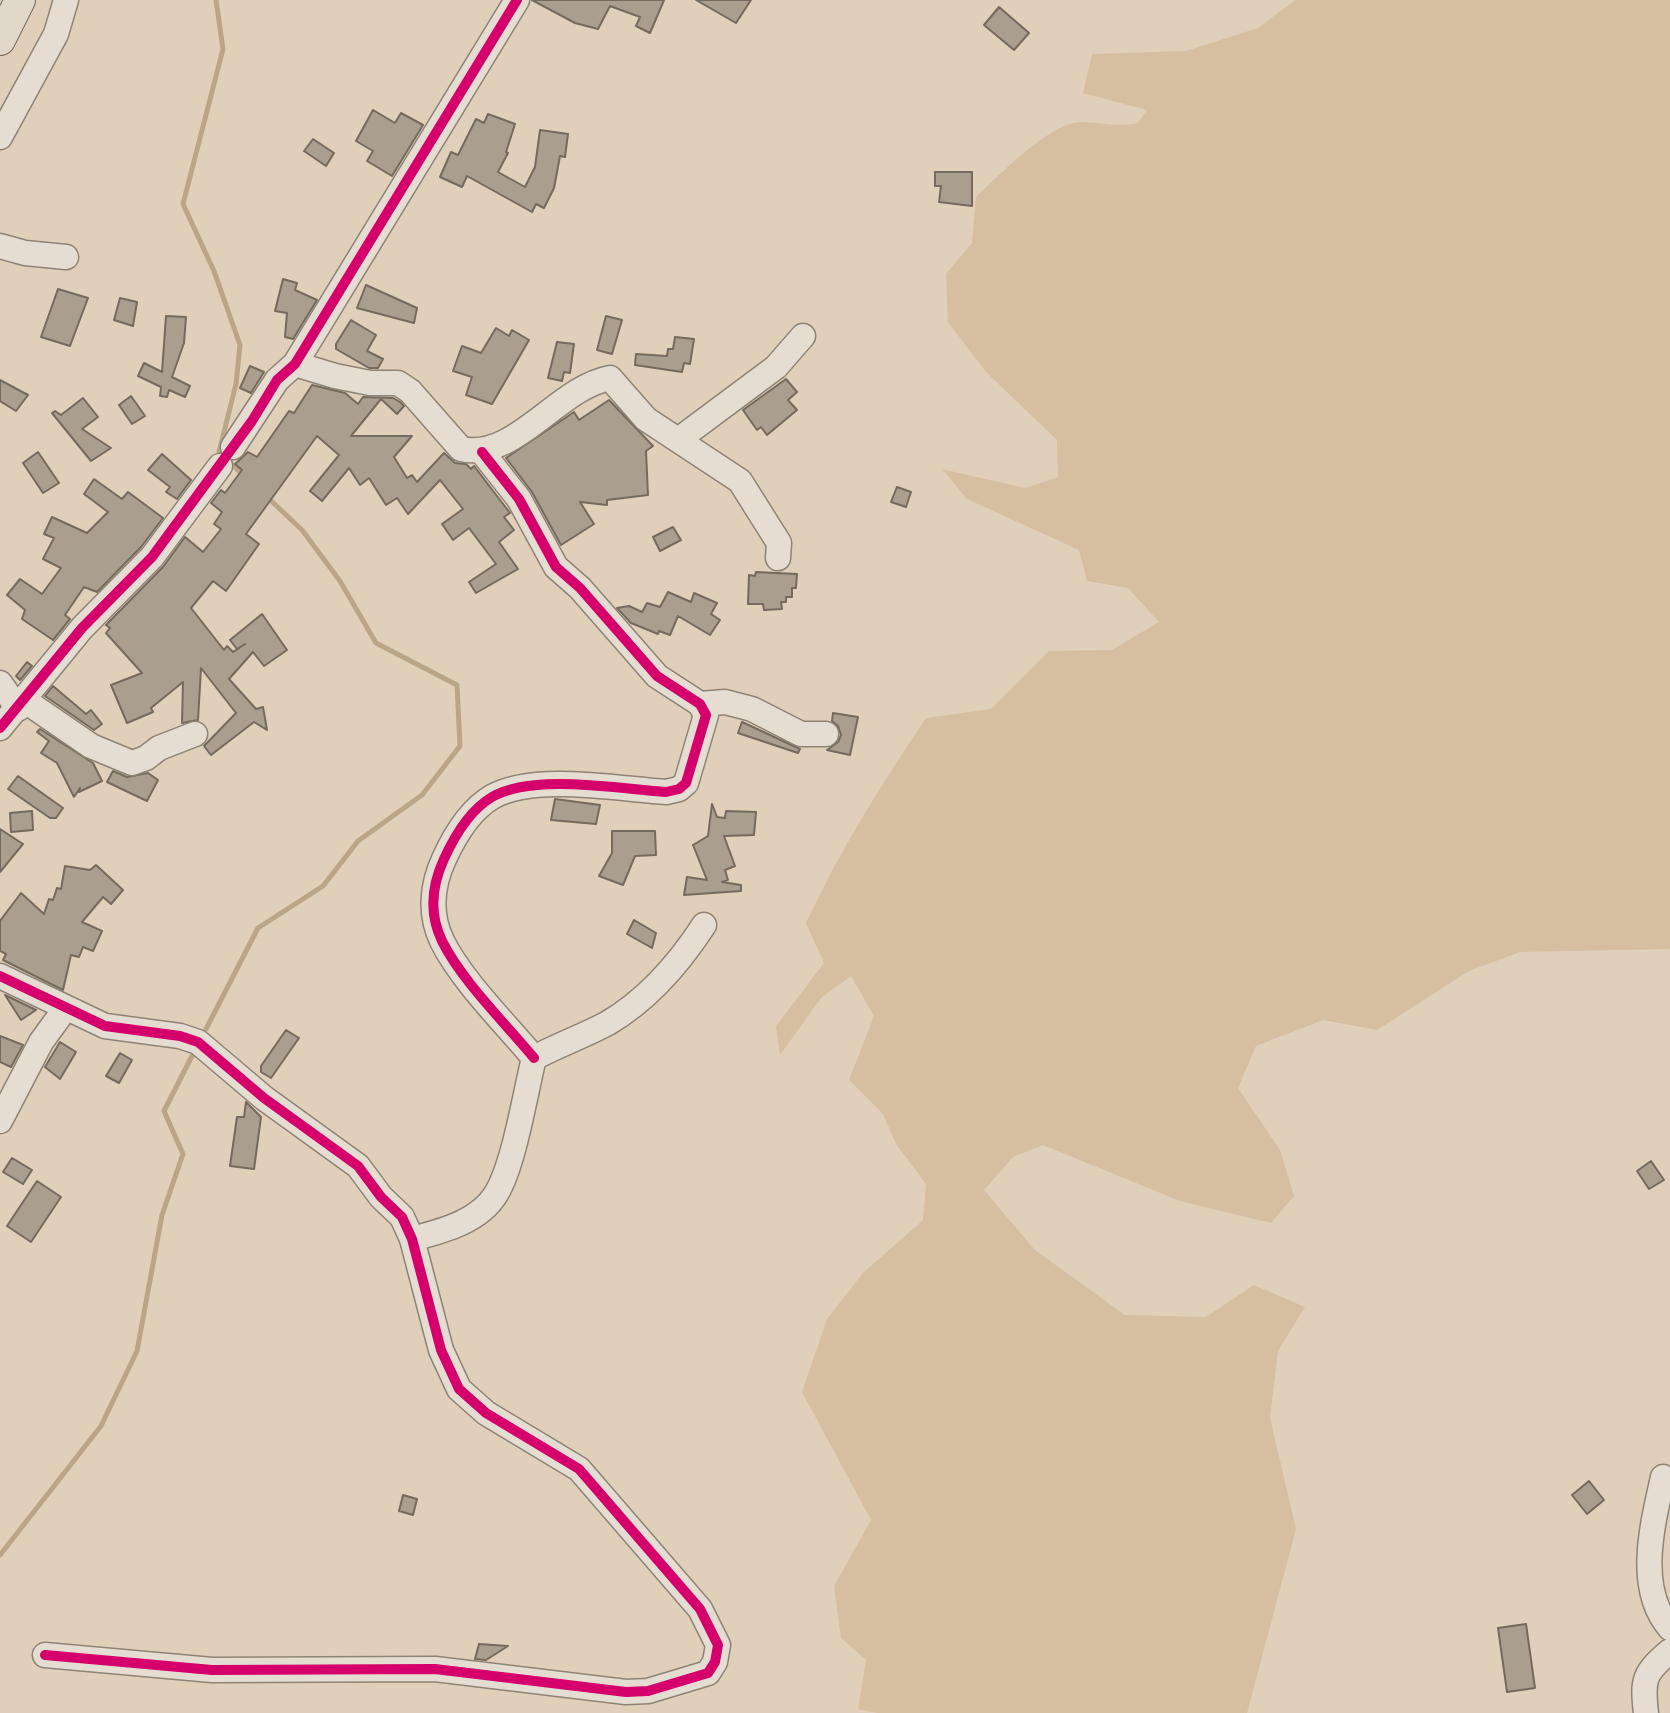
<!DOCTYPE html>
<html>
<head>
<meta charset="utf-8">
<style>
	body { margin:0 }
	canvas { display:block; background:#e0cfb9 }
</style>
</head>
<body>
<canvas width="1670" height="1713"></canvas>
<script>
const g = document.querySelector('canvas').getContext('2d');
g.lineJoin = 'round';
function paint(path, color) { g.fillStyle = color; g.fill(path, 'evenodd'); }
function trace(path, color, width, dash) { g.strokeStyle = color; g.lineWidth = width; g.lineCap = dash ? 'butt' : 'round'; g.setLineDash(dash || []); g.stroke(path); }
const green = new Path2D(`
	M1295,0h375v949l-150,3 -51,19 -92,59 -54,-10 -67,26 -18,42 42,62 14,46 -23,27 -91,-22 -137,-56 -30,12 -29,33 51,60 90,65 81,2 48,-32 51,22 -27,44 -8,67 26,111 -49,184h-370l-19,-4 8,-49 -25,-22 -7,-52 37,-66 -69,-128 25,-73 36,-46 60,-53 3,-36 -30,-40 -13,-30 -34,-34 25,-64 -23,-40 -30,22 -41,57 -4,-29 48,-63 -18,-40c34,-73 75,-138 120,-205l65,-9 58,-58 63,-1 47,-28 -31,-34 -41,-7 -8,-31 -112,-51 -25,-30 83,19 33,-11 -1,-37 -71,-68 -38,-50 -2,-48 26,-31 4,-46c23,-21 74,-76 107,-75 19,1 35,5 55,1l9,-13 -64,-17 9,-39 94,-3 72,-23z`);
const stream = new Path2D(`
	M216,0l7,49 -40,155 31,67 26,74 -4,39 -17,68 24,23
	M206,1029l52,-101 65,-42 35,-45 64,-46 38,-49 -3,-61 -81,-42 -36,-62 -38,-51 -36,-34
	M0,1555l101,-129 36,-75 25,-136 21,-61 -19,-43 28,-55`);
const building = new Path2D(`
	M532,0h132l-14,33 -14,-7 4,-9 -30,-11 -12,23 -23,-6z
	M696,0h55l-15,23z
	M999,7l30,26 -15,17 -30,-25z
	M373,110l22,13 6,-10 22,12 -31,51 -25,-15 6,-10 -17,-10z
	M488,114l27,10 -9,28 2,1 -10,19 27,15 10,-20 5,-37 28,4 -3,23 -5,-1 -6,32 -10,20 -8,-4 -4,8 -65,-36 -5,11 -22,-10 11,-25 7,3 18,-36 8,4z
	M313,139l21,14 -8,13 -22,-15z
	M935,172h37v34l-33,-4 2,-16h-6z
	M283,279l14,4 -2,7 22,10 -24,39 -8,-2 2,-24 -12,-2z
	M366,285l51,23 -3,15 -57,-15z
	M58,289l30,9 -18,48 -29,-9z
	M120,298l17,4 -4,24 -19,-6z
	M166,316l20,1 -2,26 -12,34 18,9 -5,11 -16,-7 -2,7 -7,-1 1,-9 -23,-11 6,-13 18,9z
	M606,316l16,4 -10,34 -15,-4z
	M351,320l25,15 -9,16 16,8 -5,9h-9l-33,-19v-5z
	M496,328l13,8 3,-6 17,10 -37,64 -26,-9 6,-18 -19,-6 9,-25 19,7z
	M675,337l19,2 -4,25 -6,-1 -2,9 -47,-7 1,-11 31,2 1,-7h5z
	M557,342l17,2 -4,29 -6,-1 -2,9 -14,-3z
	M250,366l14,6 -13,21 -11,-5z
	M786,379l11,13 -9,8 9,10 -30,25 -6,-8 -4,3 -14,-20z
	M0,380l28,15 -12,16 -16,-10z
	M312,385l33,8 13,11 5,-7 30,1 7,4 4,4 -7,8 -16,-15 -30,37h61l-18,21 13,21 5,-3 5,7 27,-29 11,10 11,1 5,5 3,-3 36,47 -6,4 10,13 -15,12 19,27 -42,24 -7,-11 27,-18 -27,-36 -16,12 -11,-16 21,-15 -23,-29 -32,34 -11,-16 -11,7 -17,-27 -9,7 -11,-17 -27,33 -12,-10 29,-36 -22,-19 -71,98 13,10 -33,47 -13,-10 -22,27 33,42 3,-4 6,6 12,-8 -8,5 -7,-9 32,-26 25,36 -23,16 -11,-14 -24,27 27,30 7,-2 4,23 -13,-8 -43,33 -7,-9 32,-33 -35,-45 -3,52 -16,3 1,-41 -32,26 2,4 -26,11 -16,-38 31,-12 -36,-40 4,-5 -4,-3 57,-58 22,-30 18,15 18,-23 -7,-5 8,-12 -11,-9 10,-13 4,3 17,-23 -7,-6 13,-12 9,5 32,-46 5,2z
	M131,396l14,20 -13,8 -13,-19z
	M83,398l15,19 -16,12 29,19 -20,13 -39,-48 3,-2 6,4z
	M609,400l44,46 -7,5 2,44 -41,5v5l-27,-3 14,22 -33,21 -29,-53 -26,-34 68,-46 5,8z
	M38,452l21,31 -16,10 -20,-30z
	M162,454l29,26 -14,19 -11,-7 4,-5 -22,-17z
	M94,479l28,20 6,-7 35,26 -22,29 -44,45 -13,-5 -19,28 5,4 -17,21 -31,-21 3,-9 -18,-15 13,-16 22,15 19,-26 -18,-9 11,-21 -10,-4 8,-17 35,16 21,-21 -24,-18z
	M897,487l14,5 -5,15 -15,-5z
	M673,527l8,13 -21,11 -7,-14z
	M756,572l41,2 -1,14h-4v9h-6v5h-5l1,7 -18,1 -1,-6h-15l1,-29 6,1z
	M668,592l23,10 3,-9 23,10 -6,11 9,6 -10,15 -32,-19 -8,19 -11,-4 -1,3 -27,-11 -14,-15 12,-2 13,6 5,-9 13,4z
	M27,662l5,4 -12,14 -4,-4z
	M53,686l33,28 5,-4 11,14 -8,6 -49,-34z
	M833,713l25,4 -8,38 -23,-5 11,-8 3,-7 -3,-9 -6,-5z
	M742,722l58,27 -2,4 -60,-20z
	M40,729l53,34 9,18 -23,11 1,-4 -6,9 -17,-34 -16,-10 8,-12 -12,-9z
	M113,771l14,6 21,-4 10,7 -11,21 -40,-19z
	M18,776l45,32 -7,10h-6l-42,-29z
	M555,799l45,6 -4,19 -45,-4z
	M712,804l5,13 8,1 1,-7 30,1 -2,23 -30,1 11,30 -10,4 3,10 -6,2 19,3v6l-57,4 3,-18 20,3 -14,-35 15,-9z
	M32,811l1,19 -22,2 -1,-19z
	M0,829l23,15 -23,28z
	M612,831h43l1,24 -21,1 -12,29 -24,-9 13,-23z
	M96,865l27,25 -12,14 -8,-7 -21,25 20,9 -9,20 -10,-4 -4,10 -8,-2 -8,35 -60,-30 3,-6 -6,-3v-30l21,-28 23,21 5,-15 4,1 4,-12 4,1 4,-23 25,4z
	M634,920l22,13 -4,15 -25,-14z
	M5,995l31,15 -15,10z
	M286,1030l13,8 -28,40 -10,-6v-6z
	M0,1036l23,9 -12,22 -11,-5z
	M60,1042l16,10 -16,27 -15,-12z
	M120,1053l12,7 -13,23 -13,-7z
	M246,1102l15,15 -7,52 -24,-3 7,-49h7z
	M12,1158l20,12 -9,14 -20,-12z
	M1651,1161l13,19 -15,9 -12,-18z
	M37,1181l24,16 -30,45 -24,-16z
	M1589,1481l15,19 -17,14 -15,-19z
	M403,1495l14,4 -4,16 -14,-4z
	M1526,1624l9,64 -28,4 -9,-64z
	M479,1644l29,2 -22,14 -11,-1z`);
const minor = new Path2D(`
	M0,137l56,-103 10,-34
	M0,246l25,7 41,4
	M295,364l40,12 35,7h28l12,8 51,58c54,12 96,-61 149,-71l36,41 94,62 39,62 -1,15
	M678,440l98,-73 27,-31
	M233,447l44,-67 18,-16 222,-364
	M482,452l37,47 37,68 24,21 77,88 43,28 6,11 -20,68 -7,6 -13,3c-47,-3 -132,-19 -174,5 -22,13 -38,40 -48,62 -12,26 -15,55 -2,82 20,40 63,82 92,117
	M0,683l18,26
	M24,700l67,46 41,17 14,-5 13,-10 36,-14
	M700,704l25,-2 27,7 49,25h25
	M0,728l82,-100 70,-71 68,-91
	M0,976l105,50 75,10 18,6 66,56 94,68 23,31 21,20 10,22 29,111 18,39 27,24 93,56 121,140 18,36 -3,17 -7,11 -60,18 -22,1 -191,-23 -223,1 -167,-15
	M0,1121l41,-79 24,-33
	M412,1239c30,-8 67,-17 84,-45 18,-29 29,-100 38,-136 24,-13 50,-22 74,-35 39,-23 72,-61 96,-98
	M1663,1477c-10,46 -28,111 7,151
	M1646,1713c-4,-34 -2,-40 24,-62`);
const major = new Path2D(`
	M0,40l20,-40`);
const cycleway = new Path2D(`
	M482,452l37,47 37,68 24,21 77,88 43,28 6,11 -20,68 -7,6 -13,3c-47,-3 -132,-19 -174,5 -22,13 -38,40 -48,62 -12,26 -15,55 -2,82 20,40 63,82 92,117
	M0,728l82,-100 70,-71 100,-136 25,-41 18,-16 222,-364
	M0,976l105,50 75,10 18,6 66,56 94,68 23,31 21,20 10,22 29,111 18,39 27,24 93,56 121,140 18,36 -3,17 -7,11 -60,18 -22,1 -191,-23 -223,1 -167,-15`);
paint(green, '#d6bfa1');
trace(stream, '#bba588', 5);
paint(building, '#aa9f8f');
trace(building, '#746a5d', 2);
trace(minor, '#8e8375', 27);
trace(major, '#746a5d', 32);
trace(minor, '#e5ddd2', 24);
trace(major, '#e1d8ca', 30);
trace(cycleway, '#d6006c', 10);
</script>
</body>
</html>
